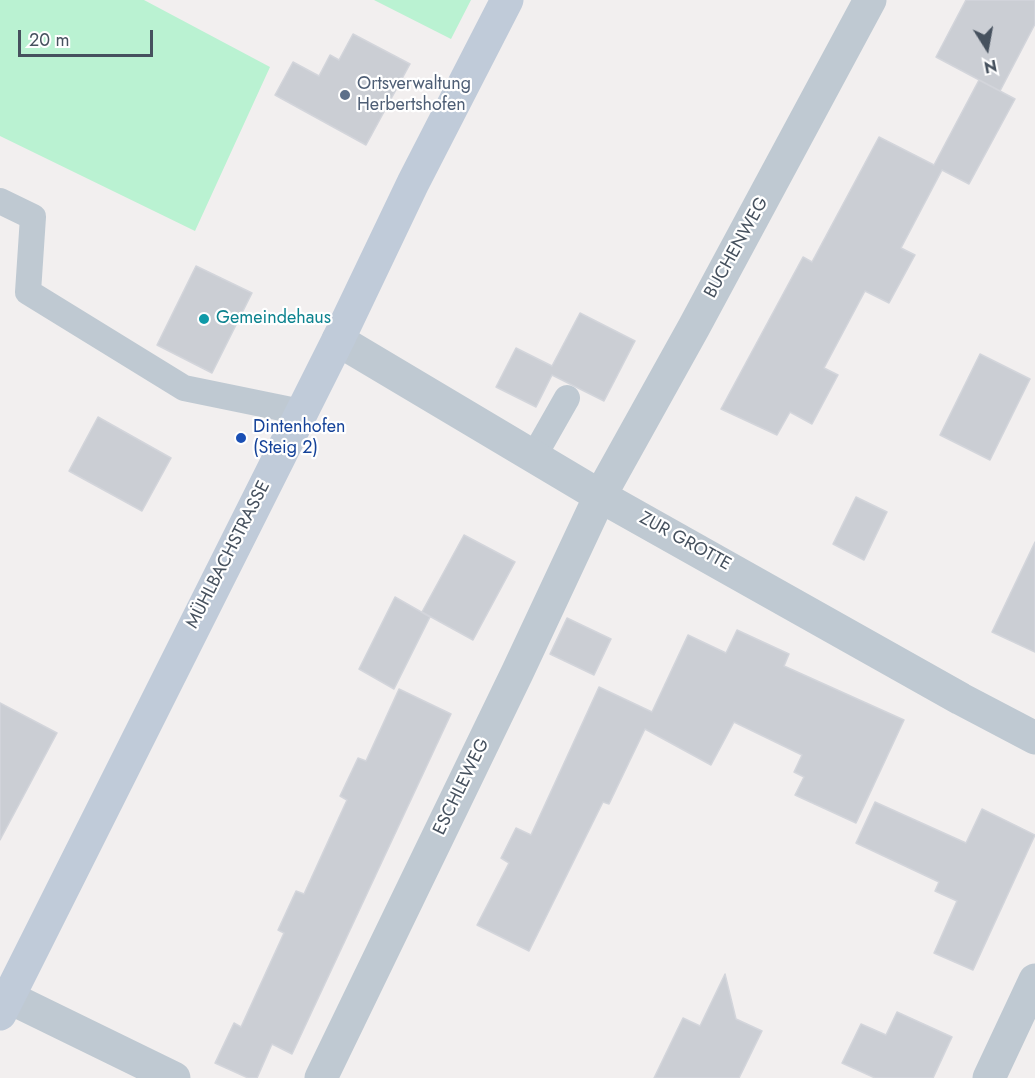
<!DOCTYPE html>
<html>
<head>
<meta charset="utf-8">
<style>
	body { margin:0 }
	#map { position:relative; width:1035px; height:1078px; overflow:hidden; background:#f2efef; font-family:Jost,sans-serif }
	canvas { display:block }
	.north { position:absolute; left:957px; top:18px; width:60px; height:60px; -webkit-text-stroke:4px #fff; paint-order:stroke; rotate:169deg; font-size:16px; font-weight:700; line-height:24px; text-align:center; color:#46515e }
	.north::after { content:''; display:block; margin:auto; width:21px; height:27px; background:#46515e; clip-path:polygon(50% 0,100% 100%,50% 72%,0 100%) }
	.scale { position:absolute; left:18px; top:30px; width:135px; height:27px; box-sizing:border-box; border:3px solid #46515e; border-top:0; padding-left:8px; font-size:18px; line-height:21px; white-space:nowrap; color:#46515e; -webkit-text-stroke:4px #fff; paint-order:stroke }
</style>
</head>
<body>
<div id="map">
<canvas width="1035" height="1078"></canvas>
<div class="north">N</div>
<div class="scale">20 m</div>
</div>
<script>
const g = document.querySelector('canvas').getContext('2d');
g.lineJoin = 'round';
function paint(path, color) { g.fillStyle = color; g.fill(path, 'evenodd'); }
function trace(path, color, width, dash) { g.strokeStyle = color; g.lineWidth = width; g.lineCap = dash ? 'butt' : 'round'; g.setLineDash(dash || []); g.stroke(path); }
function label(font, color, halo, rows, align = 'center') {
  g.font = font + ' Jost,sans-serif'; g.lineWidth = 4.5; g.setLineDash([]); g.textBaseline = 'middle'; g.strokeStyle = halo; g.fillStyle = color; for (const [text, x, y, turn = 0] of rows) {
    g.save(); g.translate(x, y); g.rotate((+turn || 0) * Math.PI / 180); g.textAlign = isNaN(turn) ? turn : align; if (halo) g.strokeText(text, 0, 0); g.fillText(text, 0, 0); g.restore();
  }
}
const green = new Path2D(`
	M0,0h144l126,67 -75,164 -195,-95z
	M374,0h97l-20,39z`);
const building = new Path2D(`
	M966,0h69v24l-35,67 -64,-34z
	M353,34l57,30 -44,81 -91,-50 18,-33 26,14 11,-21 9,5z
	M979,80l36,19 -46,85 -27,-14 -41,78 14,7 -26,48 -24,-12 -41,77 14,7 -26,49 -22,-12 -13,23 -56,-26 82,-152 9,5 67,-125 55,28z
	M196,266l56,27 -40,80 -55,-28z
	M580,313l55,28 -31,60 -52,-26 -16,32 -40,-20 20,-39 36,18z
	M980,354l50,25 -40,81 -50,-25z
	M98,417l73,41 -29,53 -73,-40z
	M856,497l31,15 -23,48 -31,-16z
	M464,535l51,27 -42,78 -51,-28z
	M1035,542v110l-43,-20z
	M395,597l35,20 -36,72 -35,-20z
	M567,618l44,21 -17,36 -44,-21z
	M737,630l52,24 -5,12 120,54 -48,103 -61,-28 9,-18 -10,-5 8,-17 -68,-33 -23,43 -66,-36 -36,75 -6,-2 -74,149 -52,-26 32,-62 -8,-5 15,-30 15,7 68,-148 53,25 36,-77 38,18z
	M399,689l52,25 -159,340 -20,-10 -15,34h-9l-33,-15 19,-40 7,4 43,-94 -6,-3 18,-39 8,3 43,-94 -7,-4 18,-38 8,3z
	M0,703l57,30 -57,107z
	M875,802l91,41 16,-34 53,26 -62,135 -39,-17 23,-52 -22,-10 4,-9 -83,-39z
	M725,974l11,45 26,12 -23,47h-85l29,-60 17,8z
	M897,1012l55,25 -19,41h-58l-33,-15 19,-39 25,11z`);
const service = new Path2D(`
	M0,201l33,16 -5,75 156,96 117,24
	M534,456l33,-58`);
const minor = new Path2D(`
	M338,340l262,156 361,203 74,39
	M8,997l166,81
	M321,1078l197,-407 82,-175 94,-169 176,-327
	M989,1078l46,-98`);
const secondary = new Path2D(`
	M0,1014l338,-674 75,-157 94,-183`);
const markers = [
	[345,95,6,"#5c6f8a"],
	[204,319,6,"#0f9aa8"],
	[241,438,6,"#1a4fb4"]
];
const serviceNames = [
	["Ortsverwaltung",357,85],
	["Herbertshofen",357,106]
];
const streetNames = [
	["BUCHENWEG",737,248,-61],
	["ZUR GROTTE",685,542,29],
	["MÜHLBACHSTRASSE",229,555,-63],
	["ESCHLEWEG",462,787,-64]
];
const cultureNames = [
	["Gemeindehaus",216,319]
];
const transitNames = [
	["Dintenhofen",253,428],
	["(Steig 2)",253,449]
];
paint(green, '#baf2d2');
paint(building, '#cbced4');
trace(building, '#d3d5db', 1.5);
trace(service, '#bfc9d2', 26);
trace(minor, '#bfc9d2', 33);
trace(secondary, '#c0cbd9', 33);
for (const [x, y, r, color] of markers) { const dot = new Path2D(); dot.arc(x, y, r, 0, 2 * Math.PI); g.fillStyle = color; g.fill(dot); trace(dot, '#fff', 2); }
label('18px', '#4e5e75', '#fff', serviceNames, 'left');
label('18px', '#46515e', '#fff', streetNames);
label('18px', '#0d838f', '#fff', cultureNames, 'left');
label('18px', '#164399', '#fff', transitNames, 'left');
</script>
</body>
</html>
